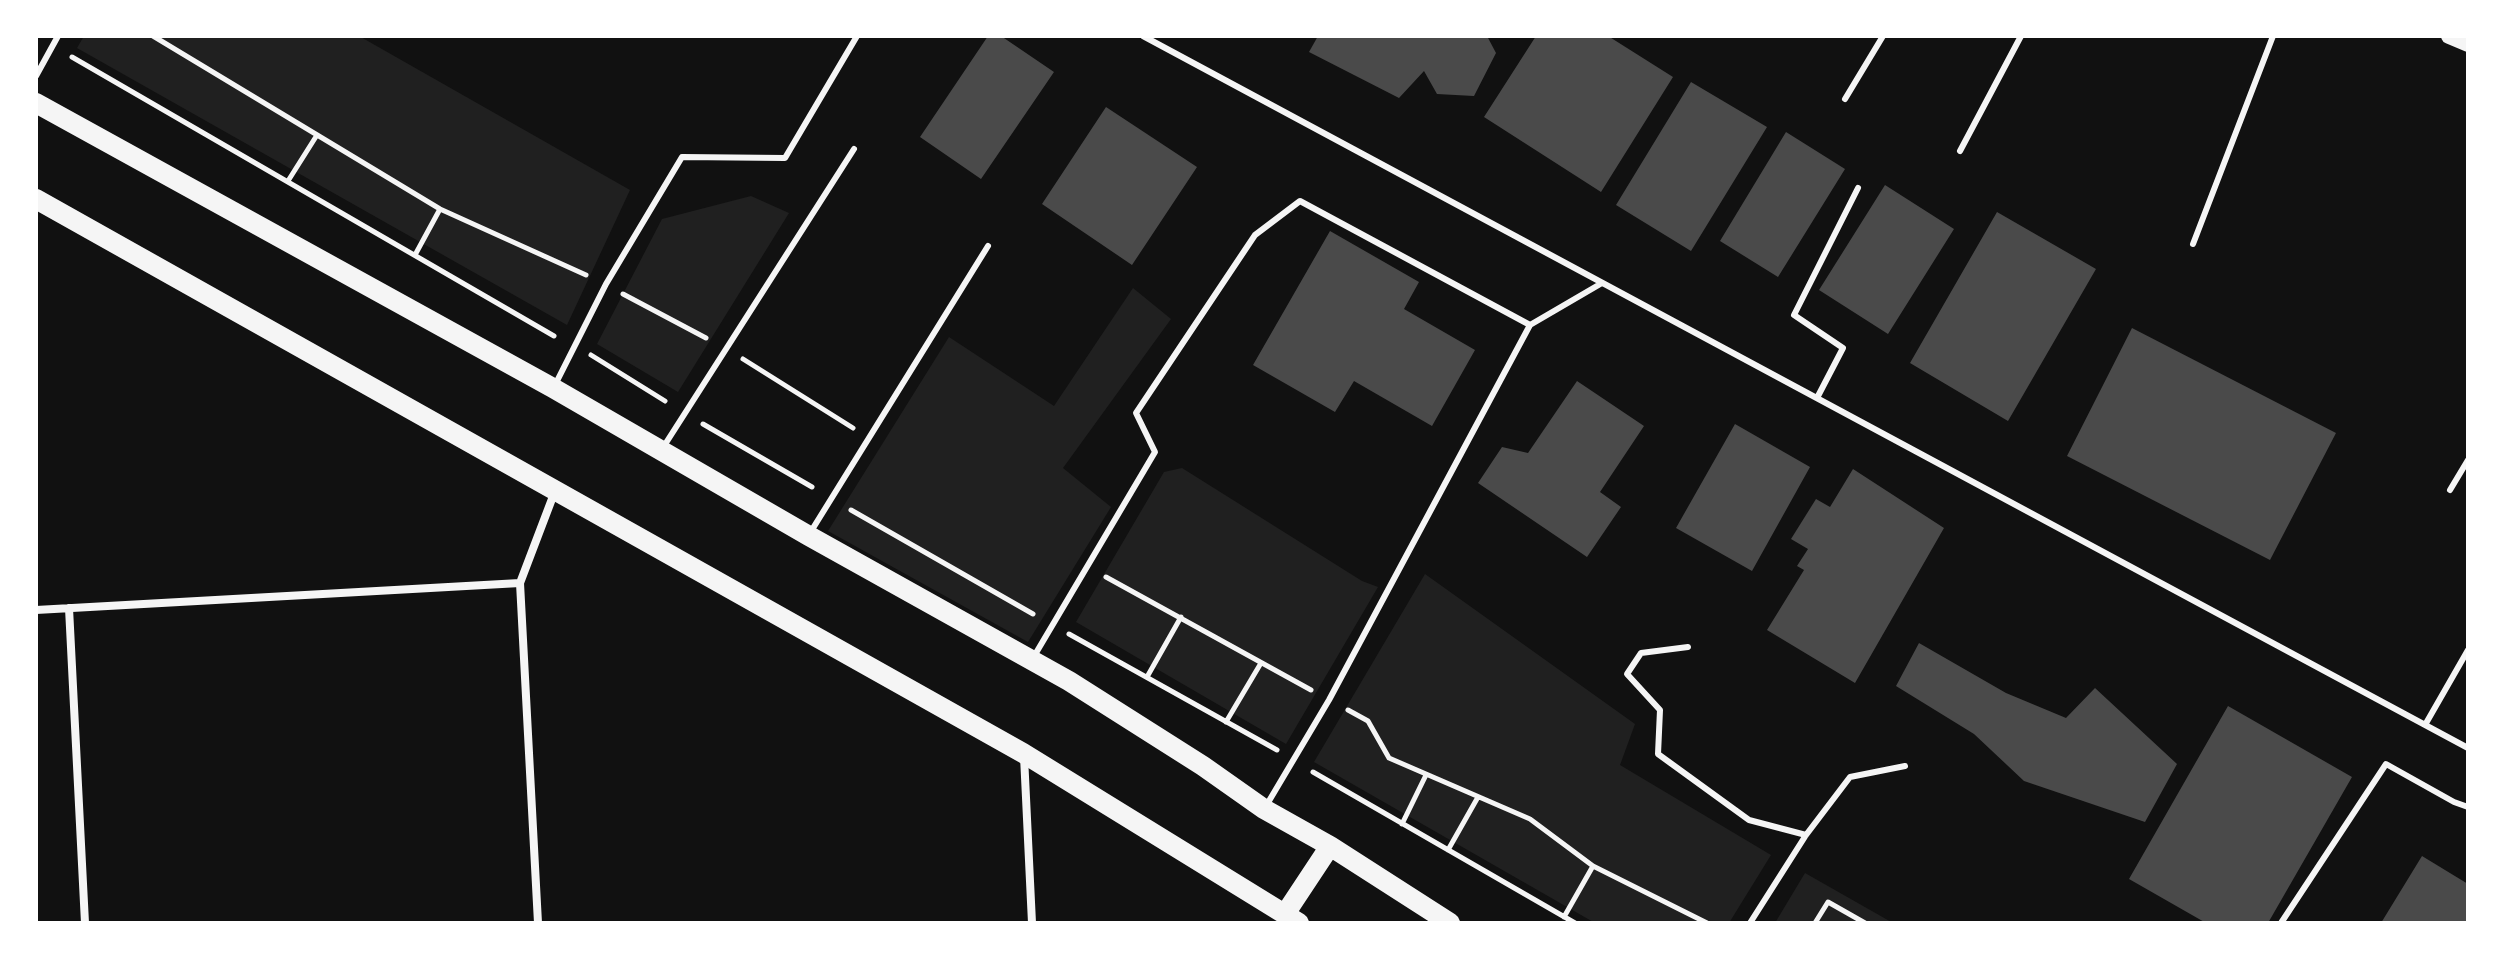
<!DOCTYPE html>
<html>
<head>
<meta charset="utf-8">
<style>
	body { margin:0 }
	#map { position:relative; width:2504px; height:959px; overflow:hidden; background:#111; font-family:Signika,sans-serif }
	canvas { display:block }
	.frame { position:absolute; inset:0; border:38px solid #fff; pointer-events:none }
</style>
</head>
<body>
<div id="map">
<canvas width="2504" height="959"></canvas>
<div class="frame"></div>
</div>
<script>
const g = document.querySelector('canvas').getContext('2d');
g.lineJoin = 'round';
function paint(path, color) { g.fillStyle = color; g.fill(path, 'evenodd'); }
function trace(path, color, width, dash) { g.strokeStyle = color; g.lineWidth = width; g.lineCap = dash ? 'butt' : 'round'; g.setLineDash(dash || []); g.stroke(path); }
const green = new Path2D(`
	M84,36h275l271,154 -63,135 -490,-277z
	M751,196l38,17 -111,179 -81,-48 65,-125z
	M1133,288l38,31 -108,149 48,39 -83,135 -200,-111 121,-194 105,69z
	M1182,468l180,113 16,6 -92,157 -210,-122 88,-150z
	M1425,574l210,150 -15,41 151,90 -42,68h-134l-281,-161z
	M1805,873l88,50h-118z`);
const building = new Path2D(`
	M988,36h13l53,36 -73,107 -61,-42z
	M1318,36h169l9,17 -22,43 -37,-2 -13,-23 -25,27 -90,-46z
	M1536,36h72l65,41 -72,115 -117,-75z
	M1691,82l76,45 -76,124 -75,-46z
	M1106,107l91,60 -65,98 -90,-61z
	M1786,132l59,37 -67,108 -58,-36z
	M1885,185l69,44 -66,105 -69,-44z
	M1997,212l99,57 -88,152 -98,-58z
	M1330,231l89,51 -15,27 71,41 -43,76 -78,-45 -19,31 -82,-47z
	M2132,328l204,105 -66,127 -203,-104z
	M1577,381l67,45 -44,66 21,15 -34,50 -109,-74 24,-36 26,6z
	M1735,424l75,43 -58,104 -76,-43z
	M1853,469l91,59 -89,155 -88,-53 37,-60 -7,-4 11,-17 -17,-10 25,-40 14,8z
	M1919,643l87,50 60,25 29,-30 82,76 -32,58 -121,-41 -50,-47 -78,-48z
	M2228,706l124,71 -84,146h-62l-77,-44z
	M2422,856l46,28v39h-87z`);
const path = new Path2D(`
	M153,36l287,173 146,66
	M72,57l482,279
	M288,181l29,-46
	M415,255l25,-46
	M623,294l83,44
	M591,355l74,46
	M743,359l110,69
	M703,424l109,63
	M851,510l182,104
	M1106,577l205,113
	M1069,634l208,116
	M1147,677l34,-60
	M1348,710l20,11 21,37 141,61 63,47 114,57
	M1226,722l35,-59
	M1313,772l262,151
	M1402,824l24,-49
	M1448,850l30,-53
	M1564,917l29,-51
	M1815,923l13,-21 37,21`);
const service = new Path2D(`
	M1143,36l1325,712
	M36,76l22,-40
	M1845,99l38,-63
	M1960,151l61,-115
	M2193,244l80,-208
	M555,385l51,-101 76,-127 103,1 72,-122
	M1817,398l26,-50 -49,-33 64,-127
	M664,446l190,-297
	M2450,490l18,-30
	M810,533l178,-287
	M1688,647l-47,6 -14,21 33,36 -2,44 91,66 57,15
	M1033,658l122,-206 -19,-39 119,-178 45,-34 230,124 72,-42
	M2425,725l43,-75
	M1266,806l63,-106 201,-375
	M1750,923l56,-88 44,-58 55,-11
	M2281,923l105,-159 68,38 14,5`);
const minor = new Path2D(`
	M69,608l16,315
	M36,610l484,-27
	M1024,756l8,167
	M538,923l-18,-340 35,-92`);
const secondary = new Path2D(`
	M2449,36l19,8`);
const primary = new Path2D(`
	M36,103l517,285 256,148 260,145 134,85 61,43 66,37 120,77
	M36,199l987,554 276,170
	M1285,914l45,-68`);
paint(green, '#202020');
paint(building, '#4a4a4a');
trace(path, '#f5f5f5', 5);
trace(service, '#f5f5f5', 6);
trace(minor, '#f5f5f5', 8);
trace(secondary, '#f5f5f5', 16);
trace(primary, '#f5f5f5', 20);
</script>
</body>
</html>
